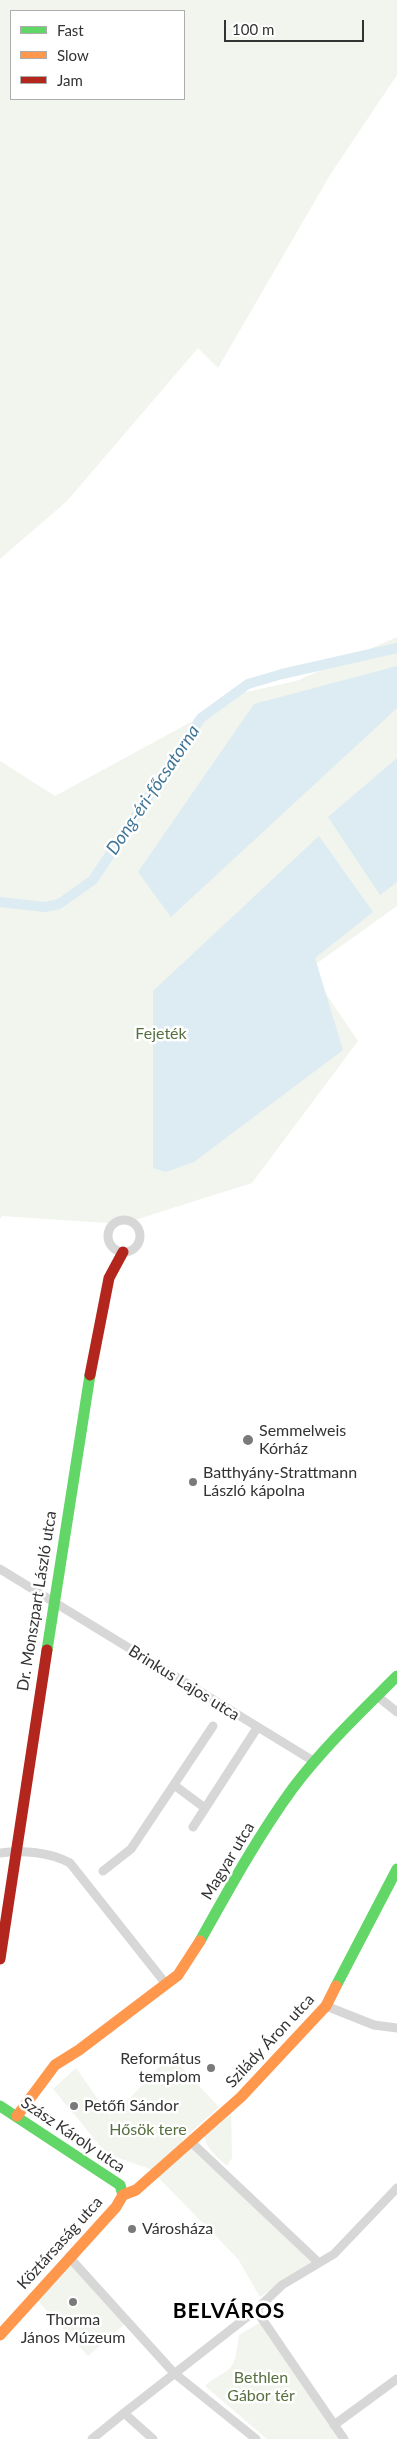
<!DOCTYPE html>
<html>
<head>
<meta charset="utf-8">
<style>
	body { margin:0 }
	#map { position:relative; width:397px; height:2439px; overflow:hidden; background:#fff; font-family:Lato,sans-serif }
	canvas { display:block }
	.legend { position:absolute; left:10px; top:10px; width:175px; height:90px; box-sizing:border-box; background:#fff; border:1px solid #adadad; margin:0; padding:6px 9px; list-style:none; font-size:15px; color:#333 }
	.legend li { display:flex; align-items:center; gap:10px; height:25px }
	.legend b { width:25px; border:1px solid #adadad }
	.scale { position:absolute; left:224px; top:20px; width:140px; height:22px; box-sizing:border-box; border:2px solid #333; border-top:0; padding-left:6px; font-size:15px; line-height:18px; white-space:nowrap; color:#333; -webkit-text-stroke:4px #fff; paint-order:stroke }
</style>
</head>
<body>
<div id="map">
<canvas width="397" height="2439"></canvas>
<ul class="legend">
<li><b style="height:6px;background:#63d668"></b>Fast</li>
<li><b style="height:6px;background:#ff974d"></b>Slow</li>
<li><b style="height:6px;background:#b3261e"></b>Jam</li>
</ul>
<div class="scale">100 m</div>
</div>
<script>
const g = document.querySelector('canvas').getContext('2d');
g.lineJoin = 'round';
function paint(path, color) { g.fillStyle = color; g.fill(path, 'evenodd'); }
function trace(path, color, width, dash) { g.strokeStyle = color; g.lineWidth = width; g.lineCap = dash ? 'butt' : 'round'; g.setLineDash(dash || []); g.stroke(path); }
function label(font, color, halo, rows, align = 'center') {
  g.font = font + ' Lato,sans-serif'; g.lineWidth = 5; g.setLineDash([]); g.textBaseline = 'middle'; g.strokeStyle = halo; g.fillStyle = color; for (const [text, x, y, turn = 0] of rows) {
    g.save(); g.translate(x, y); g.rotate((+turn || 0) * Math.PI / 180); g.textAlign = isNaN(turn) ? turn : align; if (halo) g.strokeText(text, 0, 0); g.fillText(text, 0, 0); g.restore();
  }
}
const green = new Path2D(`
	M0,0h397v75l-67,100 -112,193 -20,-20 -131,153 -67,58zM11,11h173v88h-173z
	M397,637v269l-88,63 49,72 -106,142 -130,41 -120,-8 -2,3v-458l55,35 136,-74 10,4 19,-28 76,-17z
	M170,2055l49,52 -37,33 132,122 -54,35 -22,-38 -88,-90 -43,-15 -54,-65 23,-21 33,47 21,-17z
	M231,2111l1,47 -5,8c-9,-9 -23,-18 -22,-32z
	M72,2264l54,59 -38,33 -50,-55z
	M261,2322l77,117h-71l-62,-53c8,-8 15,-10 23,-16 9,-7 9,-24 11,-35z`);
const water = new Path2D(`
	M397,666v42l-226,209 -33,-45 116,-168z
	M397,758v124l-17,13 -52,-78z
	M319,836l54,76 -58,46 28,92 -149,112 -28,10 -13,-4v-177z`);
const canal = new Path2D(`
	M0,902l45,5 14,-3 34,-24 108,-162 47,-34 34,-10 115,-26`);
const street = new Path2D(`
	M108 1236a16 16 0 1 1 32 0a16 16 0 1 1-32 0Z
	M0,1569l315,193
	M377,1696l20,16
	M174,1785l31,23
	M193,1827l64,-99
	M0,1853c23,-3 50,-1 70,10l96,121
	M103,1871l28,-22 82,-123
	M326,2006l48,19 23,3
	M191,2142l128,121
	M69,2257l105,116 82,66
	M256,2310l88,129
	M334,2425l63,-46
	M92,2439l32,-26
	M153,2439l-29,-26 132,-103 26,-25 52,-31 63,-66`);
const fast = new Path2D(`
	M47,1650l43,-275
	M200,1941c29,-52 58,-105 93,-153 31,-41 68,-76 104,-112
	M336,1986l61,-117
	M0,2106l120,79 3,10`);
const slow = new Path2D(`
	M17,2116l38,-51 24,-15 99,-75 22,-34
	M123,2195l13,-5 105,-93 85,-91 10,-20
	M0,2335l116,-128 7,-12`);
const jam = new Path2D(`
	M90,1375l19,-97 14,-26
	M0,1959l47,-309`);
const markers = [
	[248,1440,6,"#7a7a7a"],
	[193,1482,5,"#7a7a7a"],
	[211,2068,5,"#7a7a7a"],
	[74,2106,5,"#7a7a7a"],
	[132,2229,5,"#7a7a7a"],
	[73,2302,5,"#7a7a7a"]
];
const parkNames = [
	["Fejeték",161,1034],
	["Hősök tere",148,2130],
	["Bethlen",261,2378],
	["Gábor tér",261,2396]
];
const poiNames = [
	["Semmelweis",259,1431],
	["Kórház",259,1449],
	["Batthyány-Strattmann",203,1473],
	["László kápolna",203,1491],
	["Református",201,2059,"right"],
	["templom",201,2077,"right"],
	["Petőfi Sándor",84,2106],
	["Városháza",142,2229],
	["Thorma",73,2320,"center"],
	["János Múzeum",73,2338,"center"]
];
const streetNames = [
	["Dr. Monszpart László utca",37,1601,-81],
	["Brinkus Lajos utca",184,1683,32],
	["Magyar utca",228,1861,-59],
	["Szilády Áron utca",270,2041,-47],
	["Szász Károly utca",73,2135,34],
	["Köztársaság utca",60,2243,-48]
];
const waterNames = [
	["Dong-éri-főcsatorna",153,790,-56]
];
const districtNames = [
	["BELVÁROS",229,2311]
];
paint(green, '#f1f5ed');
paint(water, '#ddebf3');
trace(canal, '#ddebf3', 10);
trace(street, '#d7d7d7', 9);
trace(fast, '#63d668', 11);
trace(slow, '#ff974d', 11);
trace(jam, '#b3261e', 11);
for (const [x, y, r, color] of markers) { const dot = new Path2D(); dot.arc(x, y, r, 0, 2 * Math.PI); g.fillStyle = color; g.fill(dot); trace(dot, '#fff', 2); }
label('16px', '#56703f', '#fff', parkNames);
label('16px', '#333', '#fff', poiNames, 'left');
label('16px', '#333', '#fff', streetNames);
label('italic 18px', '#3f7597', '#fff', waterNames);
g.letterSpacing = '1px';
label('bold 21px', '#000', '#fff', districtNames);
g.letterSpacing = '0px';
</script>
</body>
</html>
